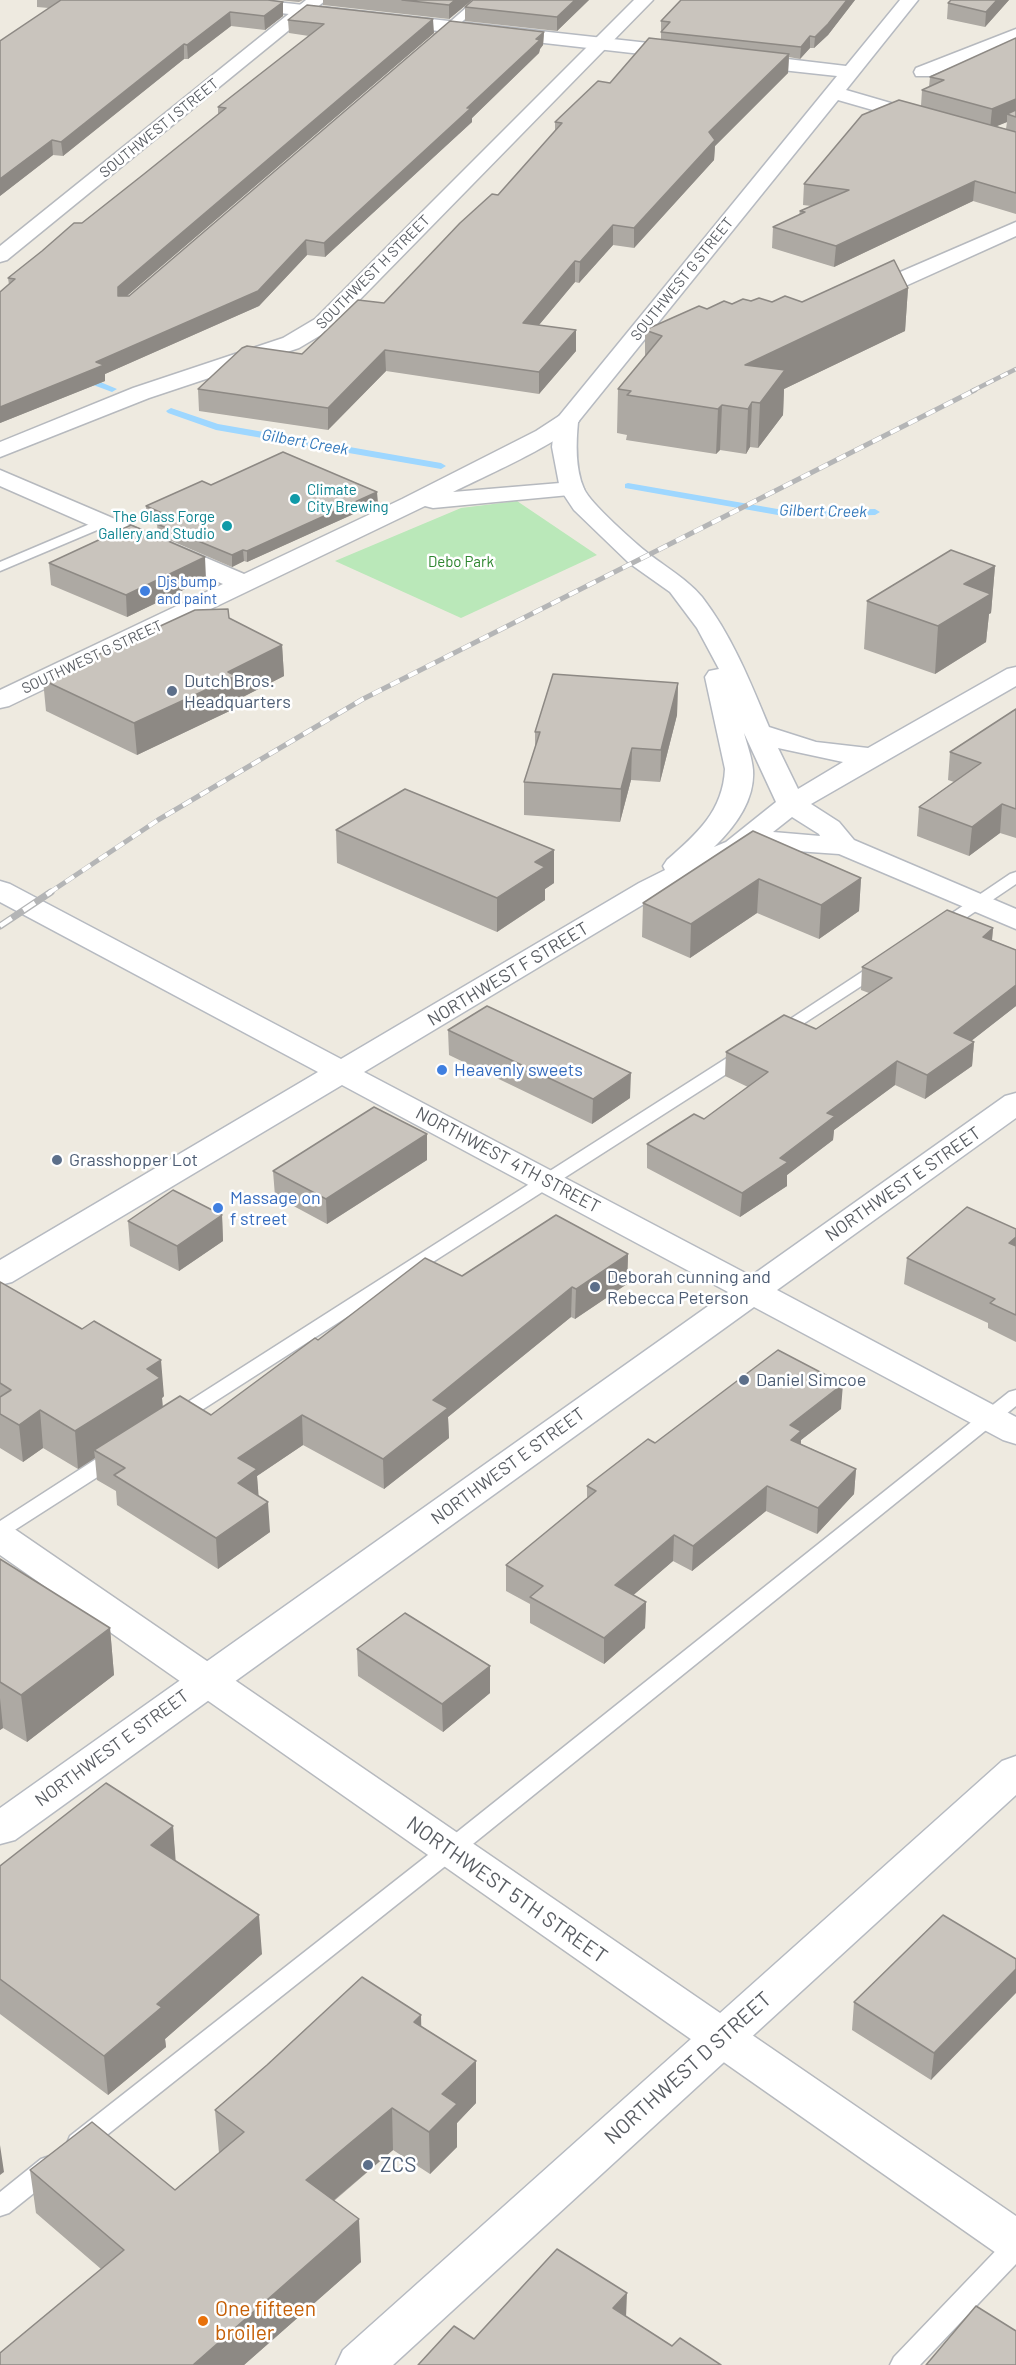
<!DOCTYPE html>
<html>
<head>
<meta charset="utf-8">
<style>
	body { margin:0 }
	canvas { display:block; background:#eeeae0 }
</style>
</head>
<body>
<canvas width="1016" height="2365"></canvas>
<script>
const g = document.querySelector('canvas').getContext('2d');
g.lineJoin = 'round';
function paint(path, color) { g.fillStyle = color; g.fill(path, 'evenodd'); }
function trace(path, color, width, dash) { g.strokeStyle = color; g.lineWidth = width; g.lineCap = dash ? 'butt' : 'round'; g.setLineDash(dash || []); g.stroke(path); }
function label(font, color, halo, rows, align = 'center') {
  g.font = font + ' Barlow,sans-serif'; g.lineWidth = 5; g.setLineDash([]); g.textBaseline = 'middle'; g.strokeStyle = halo; g.fillStyle = color; for (const [text, x, y, turn = 0] of rows) {
    g.save(); g.translate(x, y); g.rotate((+turn || 0) * Math.PI / 180); g.textAlign = isNaN(turn) ? turn : align; if (halo) g.strokeText(text, 0, 0); g.fillText(text, 0, 0); g.restore();
  }
}
const green = new Path2D(`
	M517,501l80,54 -136,63 -126,-57 126,-53z`);
const stream = new Path2D(`
	M80,376h6l31,13 -5,3 -32,-12z
	M171,408l47,16 223,39 5,3 -5,3 -225,-39 -48,-17 -2,-2z
	M628,483l161,28 86,-2 5,3 -5,3 -86,2 -164,-29v-4z`);
const lane = new Path2D(`
	M475,0h11l-44,40h-8v-4z
	M104,518l7,4 -2,3 -109,46v-9z
	M1016,872v12l-71,48h-12l-2,-3 2,-3 77,-52z
	M880,962l6,2 2,3 -2,3 -103,67h-12l-2,-4 105,-69z
	M747,1048l6,1 3,4 -3,4 -570,365 -7,2 -7,-2 -3,-4 3,-4 572,-365z
	M1016,1390v16l-558,450 -370,294 -9,3 -9,-3 -3,-7 3,-7 372,-292 567,-452z
	M117,1449l7,1 3,5 -3,5 -117,75 -7,2v-16l110,-71z
	M50,2156l9,3 3,7 -3,7 -50,40 -9,3v-24l41,-33z
	M1016,2236v28l-96,101h-30l4,-8 113,-118z`);
const street = new Path2D(`
	M306,0h20l-319,260 -7,2v-16z
	M634,0h19l-322,329 -32,19 -150,50 -149,59v-15l133,-54 150,-50 32,-19z
	M1016,29v11l-86,36h-14l-2,-4 2,-4z
	M1016,222v14l-146,66 -8,1 -8,-1 -3,-5 3,-5z
	M567,414l8,2 4,5c-14,20 -100,58 -126,71l119,-10 8,2 4,5 -4,5 -147,14 -8,-2 -416,200 -9,2v-18l223,-106 -223,-98v-16l244,104 158,-75 134,-68 23,-15z
	M0,1524l13,4 1003,688v44l-17,-5 -999,-700z`);
const secondary = new Path2D(`
	M201,0h57l427,47 7,2 2,4 -2,4 -7,2 -475,-54 -6,-1z
	M900,0h18l-72,90 86,25 3,4 -3,4 -7,2 -87,-25 -260,322c-2,21 -3,47 6,67 7,15 51,54 65,65 18,14 38,25 53,43 30,39 48,84 67,130l47,15 52,6 139,-79 9,-2v19l-205,118 28,18 15,18 162,69v20l-177,-75 -85,-6 -8,6 -87,41 -295,177 387,204 254,-180 11,-3v25l-239,172 239,127v27l-13,-4 -249,-133 -739,533 -15,4v-36l728,-516 -386,-207 -330,197 -12,3v-25l318,-188 -318,-170v-21l10,3 331,175 298,-176 26,-13 -2,-4 4,-6c30,-26 56,-49 58,-91l-20,-92 4,-6 10,-2 -22,-41 -27,-36 -41,-29 -55,-53 -14,-21 -8,-42 3,-26 282,-345 -92,-10 -7,-2 -2,-4 2,-4 7,-2 101,12zM744,733l32,69 -50,40 -12,5c21,-20 41,-47 39,-77 -1,-13 -6,-25 -9,-37zM778,748l65,14 -45,27zM792,817l27,17 1,2 -47,-4z
	M1016,1756v39l-623,570h-57l7,-15 659,-589z`);
const railFar2 = new Path2D(`
	M972,391l44,-22`);
const railFar1 = new Path2D(`
	M49,893l109,-73 205,-121 612,-309`);
const rail = new Path2D(`
	M0,926l51,-34`);
const wall = new Path2D(`
	M37,0h231l15,2v14l-18,14 -34,-4 -43,33h-4l-121,97 -10,-1 -53,41 49,-188 -12,-1z
	M278,0h25l-4,2z
	M323,0h149l-23,19 -126,-14z
	M589,0l-32,31 -92,-10v-14z
	M681,0h174l-27,35 -14,13h-4l-10,11 -11,-2 -1,16 -73,73 -1,14 -80,88 -21,-3 -34,38 -4,-1 -36,43 37,5v21l-37,43 -153,-23 -58,59 -129,-19 -1,-22 104,-35 82,-51 114,-108 57,-64v-9l55,-39 51,-43v-19z
	M951,0h58l-24,27 -38,-8 1,-16z
	M288,20l146,13 -308,263h3l415,-264 -1,13 -3,4 -1,4 -67,65v4l-147,135 -18,-2 -48,51 -154,68v7l-105,42v-131l9,-7 -1,-7 74,-55 62,-49 74,-59v-8l91,-71 -20,-3z
	M1016,38v176l-43,-13 -139,66 -62,-19 1,-21 26,-12 1,-4 11,-5 -8,-1 1,-21 117,-78 1,-16 7,-3 1,-10zM1007,122l-1,7 -10,-3z
	M908,288l-3,43 -121,58 -1,26 -25,33 -8,-1 -4,7 -26,-4 -4,4 -90,-14 1,-5 -10,-2 1,-44 27,-32v-27l62,-21 25,-5 19,-3 21,1h30z
	M211,485l167,18 -131,59 -3,-1 -12,6 -74,-32 -1,-11 3,-1 -14,-6v-11z
	M49,563l157,16 -79,38 -76,-32z
	M995,566l-4,47 -2,1 -3,28 -51,32 -71,-25 3,-48z
	M282,645l2,31 -47,24 1,7 -101,48 -91,-44 -3,-31z
	M678,683l-1,32 -17,67 -29,-2 -11,42 -96,-7v-33l11,-35v-15z
	M1016,709v129l-16,-5 -31,23 -52,-20 2,-29 35,-25 -6,-2 2,-28z
	M336,830l218,20v33l-9,6v11l-48,32 -160,-69z
	M753,831l108,47 -2,33 -40,28 -62,-26 -67,45 -48,-21 1,-34z
	M993,928l-1,12 24,10v56l-45,35 3,1 -2,24 -47,33 -30,-14 -61,45 -1,10 -46,35v11l-47,31 -93,-49v-24l57,-25 44,-32 -23,-11 1,-24 90,-23 53,-36 -8,-3 1,-23z
	M448,1030l182,68 -38,26 -143,-69z
	M427,1160l-100,64 -52,-28 -2,-25z
	M222,1215l1,26 -44,30 -49,-25 -2,-25z
	M1016,1229v113l-28,-14v-5l-84,-39 3,-26z
	M628,1254l-1,30 -52,35 -4,-2 -123,100 1,21 -65,51 -81,-44 -46,31 1,20 12,36 -52,37 -101,-64 -1,-14 -19,-11 -2,-22 -17,11 -35,-21 -20,14 -23,-14v-166l164,114 -2,2 1,9 48,8 107,-75 144,-64z
	M841,1409l-40,31v4l55,25 -2,25 -37,40 -51,-23 -74,60 -19,-10 -40,34 13,7 -1,26 -41,36 -74,-41v-19l-24,-13v-26l81,-66v-13l68,-43z
	M0,1559l110,69 4,47 -87,67 -24,-14 -3,2z
	M357,1649l133,17v27l-47,39 -85,-56z
	M173,1826l2,34 87,94 -97,85 1,8 -58,48 -108,-81v-148z
	M1016,1959l-85,121 -79,-50 2,-28z
	M421,2015v11l55,35v42l-19,20v24l-27,27 -37,-24 -59,51 27,61 -117,103h-244l101,-96 -65,-56 -6,-43 145,20 44,-37 -4,-43z`);
const shadedWall = new Path2D(`
	M455,0h17l-23,19v-14z
	M575,0h14l-32,31v-14z
	M847,0h8l-27,35 -14,13 1,-11z
	M997,0h12l-24,27 1,-15z
	M283,2v14l-18,14 -1,-14z
	M230,12l1,14 -43,33 -1,-14z
	M433,19l1,14 -314,269 -1,10 -1,-25z
	M544,32l-1,13 -3,4 -1,4 -67,65v4l-147,135 -1,-14 143,-135z
	M810,36v12l-10,11 1,-12z
	M184,44v15l-121,97 -2,-14z
	M789,54l-1,19 -73,73 -1,14 -80,88v-20l75,-96z
	M1016,99v18l-9,-3v8l-17,7 2,-20z
	M52,140l1,15 -53,41v-17z
	M975,181l-2,20 -139,66 2,-21z
	M613,225v20l-34,38 1,-21z
	M306,240l1,15 -48,51 -154,68v7l-105,42v-16l96,-45z
	M575,261v21l-52,62v-21z
	M908,288l-3,43 -121,58 -1,26 -25,33 2,-45 -8,-1 -2,45 -4,7 2,-45 2,-3 -6,3 1,-44z
	M576,330v21l-37,43v-22z
	M385,350l1,21 -58,59v-22z
	M722,405l-2,45 -4,4 2,-45z
	M377,492l1,11 -131,59v-11z
	M243,550l1,11 -12,6v-12z
	M205,557l1,22 -79,38 -1,-22z
	M995,566l-4,47 -2,1 -3,28 -51,32 3,-48 26,-42z
	M282,645l2,31 -47,24 1,7 -101,48 -3,-32 94,-51z
	M678,683l-1,32 -17,67 1,-32z
	M632,748l-1,32 -11,42 1,-33z
	M1002,804l-2,29 -31,23 3,-29z
	M554,850v33l-9,6v11l-48,32v-34l38,-36z
	M861,878l-2,33 -40,28 2,-34z
	M759,879l-2,34 -67,45 1,-34z
	M993,928l-2,23 -8,-14z
	M1016,985v21l-64,50 2,-23z
	M974,1042l-2,24 -47,33 2,-24z
	M897,1061l-2,24 -61,45 -1,10 -46,35v11l-47,31 2,-24 85,-80z
	M631,1073l-1,25 -38,26 1,-25z
	M427,1134v26l-100,64 -1,-25z
	M222,1215l1,26 -44,30 -2,-25z
	M1016,1237v23l-7,-17z
	M628,1254l-1,30 -52,35 1,-30z
	M572,1287l-1,30 -123,100 1,21 -65,51 -1,-30 50,-59z
	M161,1360l3,36 -2,2 1,17 -69,35 1,8 -17,11 -3,-38 72,-62z
	M843,1384l-2,25 -40,31 -1,16 -10,-7v-24z
	M40,1410l3,38 -20,14 -4,-37z
	M302,1415l1,30 -46,31 2,24 -21,-17v-25z
	M856,1469l-2,25 -37,40 1,-26z
	M767,1486l-1,25 -74,60 1,-25z
	M268,1502l2,30 -52,37 -2,-31z
	M674,1535l-1,26 -58,50v-26z
	M646,1602l-1,26 -41,36v-26z
	M110,1628l4,47 -87,67 -6,-47z
	M490,1666v27l-47,39 -1,-28z
	M0,1698l3,30 -3,2z
	M173,1826l3,39 -25,-20z
	M259,1915l3,39 -97,85 1,8 -58,48 -4,-39 53,-52z
	M1016,1969v24l-85,87 3,-27z
	M421,2015l1,42 -8,-35z
	M476,2061v42l-19,20v24l-27,27 -1,-42 13,-38z
	M392,2108l1,42 -85,72 -2,-42z
	M0,2145l4,27 -4,3z
	M359,2219l2,43 -117,103h-51z
	M627,2293l-2,49 -12,-34z`);
const building = new Path2D(`
	M61,0h207l15,2 -19,14 -34,-4 -43,33 -3,-1 -123,98 -9,-2 -52,39v-138z
	M402,0h53l-6,5z
	M473,0h102l-18,17 -92,-10z
	M681,0h166l-19,24 -13,13 -5,-1 -9,11 -140,-15 9,-10 -9,-1z
	M951,0h46l-11,12 -38,-9z
	M307,5l126,14 -315,268v9h11l321,-275 94,11 -8,7 4,1 -73,68h4l-147,135 -18,-3 -48,51 -162,71 8,3 -104,42v-115l15,-13 -7,-1 34,-27 32,-28h8l62,-49 82,-66 -8,-1 106,-83 -36,-4z
	M649,38l140,16 -80,78 6,8 -81,88 -21,-3 -33,37 -5,-1 -52,62 53,7 -37,42 -154,-22 -57,58 -130,-19 44,-41 5,-2 55,8 56,-54 26,3 76,-80 32,-29 6,1 64,-72 -7,-1 43,-41 12,2z
	M1016,38v61l-24,10 -70,-19 22,-10 -14,-3z
	M899,100l117,32v61l-41,-12 -139,65 -63,-19 32,-15 -5,-1 49,-21 -45,-6 58,-69z
	M1016,110v7l-9,-3z
	M894,260l14,28 -163,77 40,5 -25,33 -8,-1 -4,7 -26,-4 -4,4 -91,-14 4,-4 -13,-2 44,-53 -17,-6 54,-24 8,3 17,-8 8,3 11,-5 8,2 8,-3 13,4 13,-6 17,6z
	M283,452l94,40 -130,59 -4,-1 -11,5 -75,-31 14,-7 -25,-11 56,-25 9,4z
	M131,525l74,32 -79,38 -77,-32z
	M951,550l44,16 -31,18 27,10 -53,32 -71,-25z
	M228,609l1,9 53,27 -54,27 8,4 -102,47 -91,-43 152,-70z
	M553,674l125,9 -17,67 -29,-2 -11,41 -97,-7 16,-50h-5z
	M1016,709v100l-14,-5 -30,23 -53,-20 62,-44 -31,-11z
	M405,789l149,61 -19,12 10,5 -48,31 -161,-68z
	M753,831l108,47 -40,27 -62,-26 -68,45 -48,-21z
	M947,910l46,18 -10,9 33,13v35l-62,48 20,9 -47,33 -30,-14 -70,52 8,3 -55,42 8,4 -46,31 -95,-49 47,-30 10,5 64,-47 -42,-20 58,-37 32,14 76,-51 -30,-11z
	M487,1006l144,67 -38,26 -145,-69z
	M374,1107l53,27 -101,65 -53,-28z
	M173,1190l49,25 -45,31 -49,-25z
	M967,1207l49,22v8l-7,6 7,3v69l-26,-12 5,-4 -88,-41z
	M556,1215l72,39 -52,35 -4,-2 -139,113 15,8 -65,51 -81,-44 -64,43 19,11 -19,14 30,19 -52,36 -102,-63 11,-7 -31,-18 86,-54 31,19 104,-77 3,2 107,-82 37,18z
	M0,1282l82,47 12,-8 67,39 -14,9 13,9 -85,53 -35,-21 -21,15 -19,-11v-17l11,-7 -11,-7z
	M778,1350l65,34 -53,41 11,6 -10,9 65,29 -38,39 -51,-22 -74,60 -19,-11 -59,50 31,17 -42,36 -74,-41 13,-11 -37,-21 90,-74 -9,-5 61,-47 7,4z
	M0,1559l110,69 -89,67 -21,-13z
	M405,1613l85,53 -48,38 -85,-55z
	M106,1783l67,43 -22,19 108,70 -102,89 5,3 -58,49 -104,-77v-113z
	M943,1915l73,44v10l-82,84 -80,-51z
	M362,1977l59,38 -7,7 62,39 -34,33 15,10 -28,28 -37,-24 -86,72 53,39 -166,146h-193v-12l124,-103 -94,-80 62,-48 83,68 69,-58 -29,-22 52,-45z
	M557,2249l70,44 -14,15 59,38 8,-8 41,27h-303l36,-39 20,13z
	M976,2306l40,25v34h-90z`);
const markers = [
	[295,499,6,"#0f9aa8"],
	[227,526,6,"#0f9aa8"],
	[145,591,6,"#3f7fe0"],
	[172,691,6,"#5c6f8a"],
	[442,1070,6,"#3f7fe0"],
	[57,1160,6,"#5c6f8a"],
	[218,1208,6,"#3f7fe0"],
	[595,1287,6,"#5c6f8a"],
	[744,1380,6,"#5c6f8a"],
	[368,2165,6,"#5c6f8a"],
	[203,2321,6,"#e8710a"]
];
const farStreetnames = [
	["SOUTHWEST I STREET",159,128,-39],
	["SOUTHWEST H STREET",373,272,-45],
	["SOUTHWEST G STREET",682,279,-51],
	["SOUTHWEST G STREET",92,657,-25]
];
const farCulturenames = [
	["Climate",307,490],
	["City Brewing",307,507],
	["The Glass Forge",215,517,"right"],
	["Gallery and Studio",215,534,"right"]
];
const farParknames = [
	["Debo Park",461,562]
];
const farShopnames = [
	["Djs bump",157,582],
	["and paint",157,599]
];
const farWaternames = [
	["Gilbert Creek",305,442,10],
	["Gilbert Creek",823,511,1]
];
const serviceNames = [
	["Dutch Bros.",184,681],
	["Headquarters",184,702],
	["Grasshopper Lot",69,1160],
	["Deborah cunning and",607,1277],
	["Rebecca Peterson",607,1298],
	["Daniel Simcoe",756,1380]
];
const streetNames = [
	["NORTHWEST F STREET",508,974,-31],
	["NORTHWEST 4TH STREET",508,1160,28],
	["NORTHWEST E STREET",903,1184,-35],
	["NORTHWEST E STREET",508,1466,-36],
	["NORTHWEST E STREET",112,1748,-36]
];
const shopNames = [
	["Heavenly sweets",454,1070],
	["Massage on",230,1198],
	["f street",230,1219]
];
const nearStreetnames = [
	["NORTHWEST 5TH STREET",507,1890,35],
	["NORTHWEST D STREET",688,2068,-42]
];
const nearServicenames = [
	["ZCS",380,2165]
];
const nearFoodnames = [
	["One fifteen",215,2309],
	["broiler",215,2333]
];
paint(green, '#bae8b9');
paint(stream, '#9ed7ff');
trace(lane, '#b6b9be', 3);
trace(street, '#b6b9be', 3);
trace(secondary, '#b6bac1', 3);
paint(lane, '#fff');
paint(street, '#fff');
paint(secondary, '#fff');
trace(railFar2, '#b4b5b6', 4.5);
trace(railFar1, '#b4b5b6', 5);
trace(rail, '#b4b5b6', 7);
trace(railFar2, '#fff', 3, [8]);
trace(railFar1, '#fff', 4, [10]);
trace(rail, '#fff', 4.5, [14]);
paint(wall, '#ada9a3');
paint(shadedWall, '#8d8984');
paint(building, '#c9c4bd');
trace(building, '#8d8984', 1.5);
for (const [x, y, r, color] of markers) { const dot = new Path2D(); dot.arc(x, y, r, 0, 2 * Math.PI); g.fillStyle = color; g.fill(dot); trace(dot, '#fff', 2); }
label('15px', '#595d63', '#fff', farStreetnames);
label('15px', '#0d838f', '#fff', farCulturenames, 'left');
label('15px', '#2d862f', '#fff', farParknames);
label('15px', '#366cbe', '#fff', farShopnames, 'left');
label('italic 16px', '#3378ba', '#fff', farWaternames);
label('18px', '#4e5e75', '#fff', serviceNames, 'left');
label('18px', '#595d63', '#fff', streetNames);
label('18px', '#366cbe', '#fff', shopNames, 'left');
label('21px', '#595d63', '#fff', nearStreetnames);
label('21px', '#4e5e75', '#fff', nearServicenames, 'left');
label('21px', '#c56008', '#fff', nearFoodnames, 'left');
</script>
</body>
</html>
